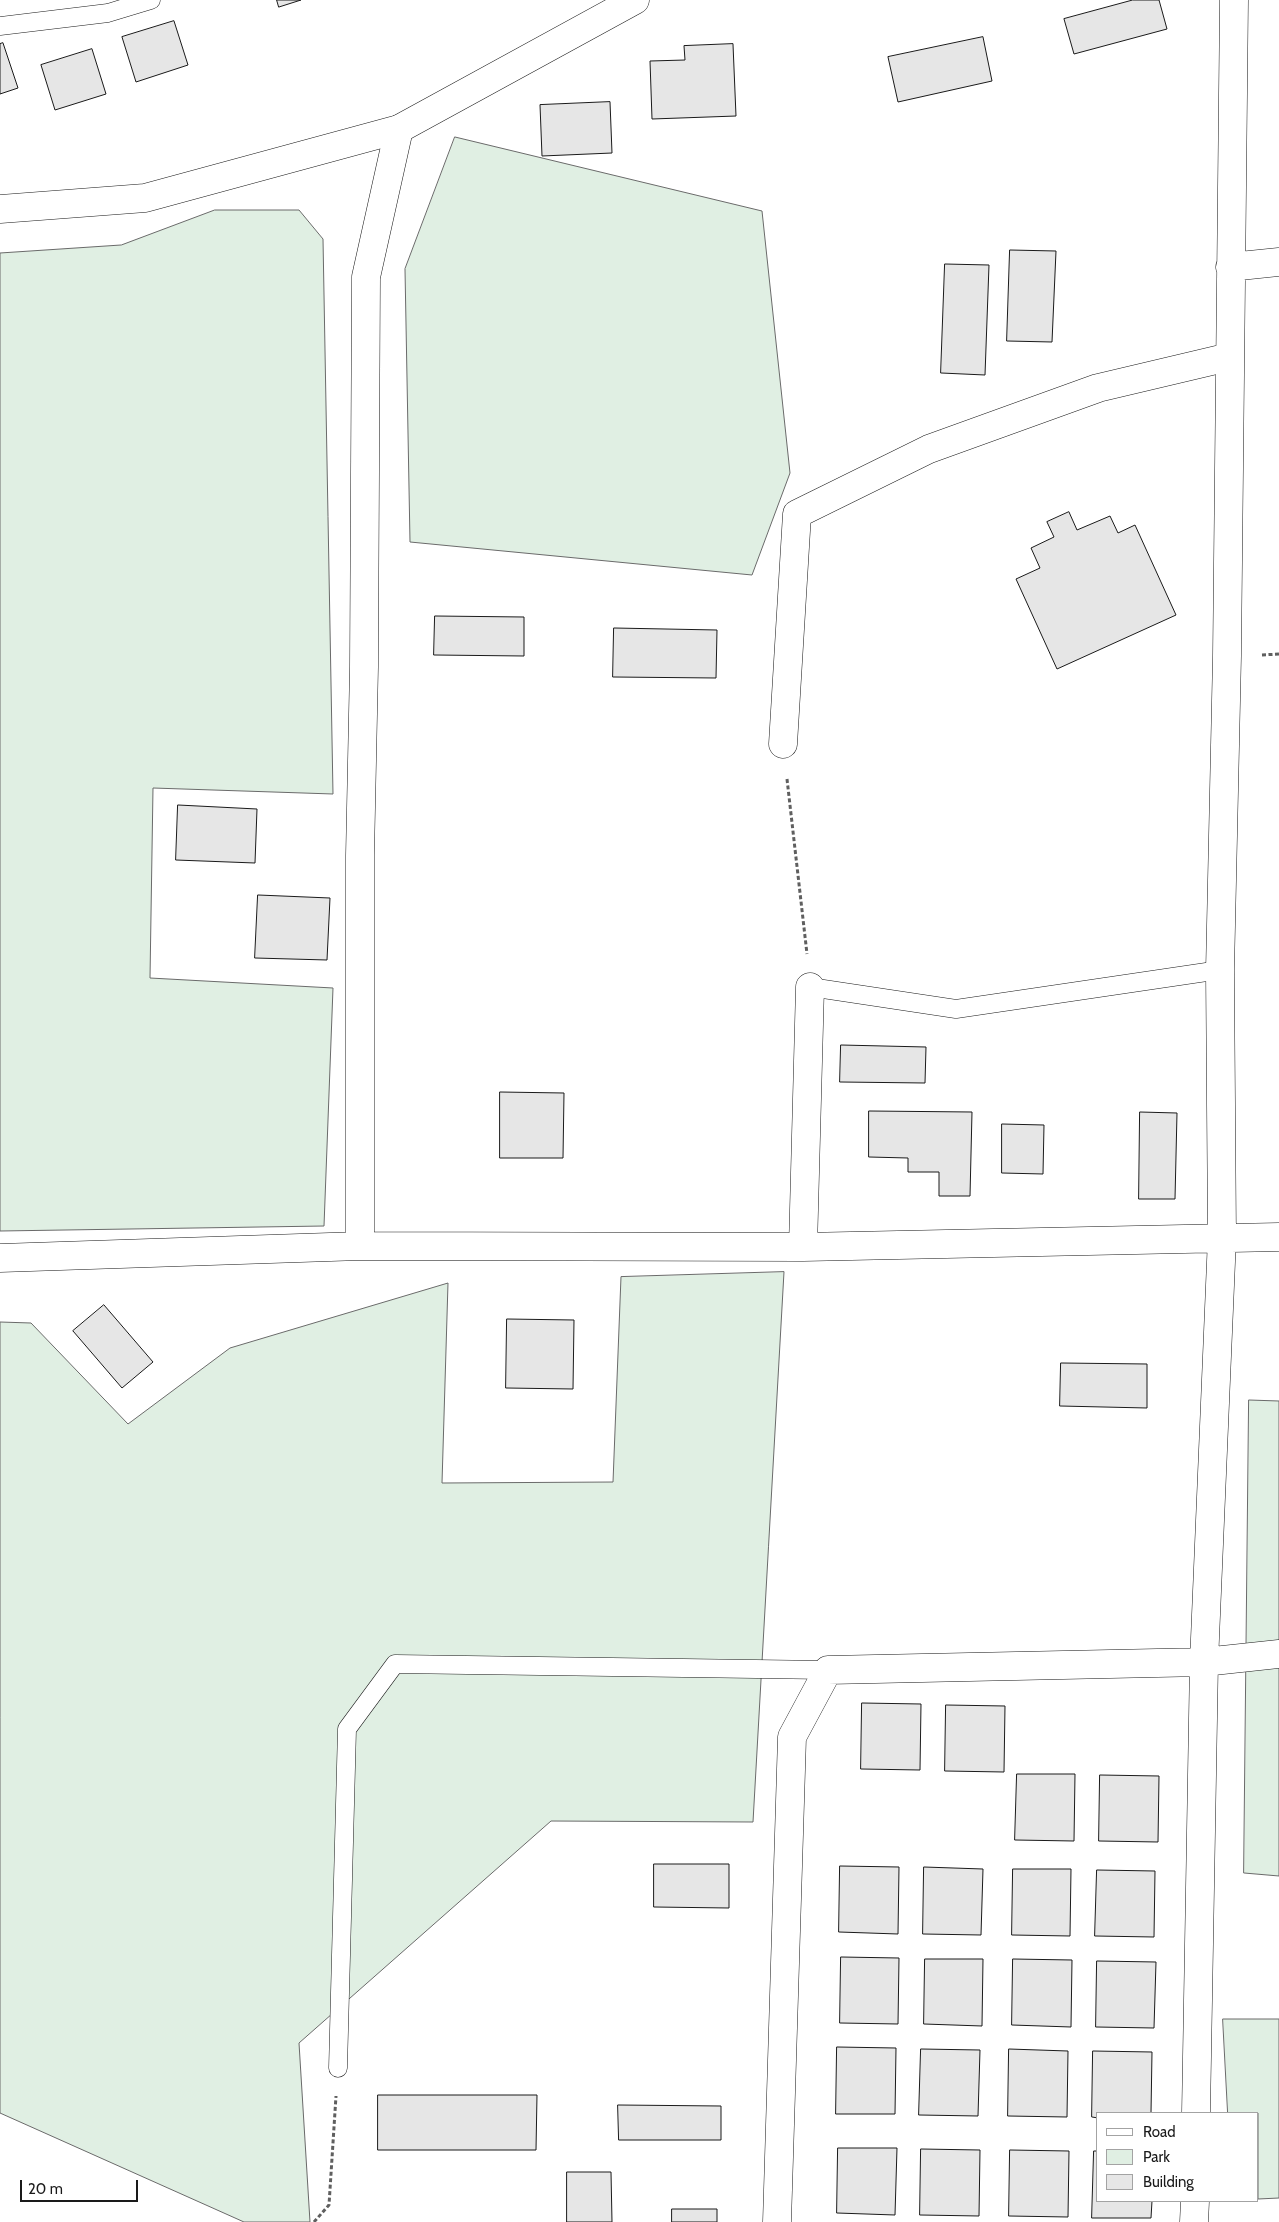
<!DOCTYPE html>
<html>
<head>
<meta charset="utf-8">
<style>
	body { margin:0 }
	#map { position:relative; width:1279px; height:2222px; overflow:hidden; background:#fff; font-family:Cabin,sans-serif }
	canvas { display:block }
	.legend { position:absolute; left:1096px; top:2112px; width:162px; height:90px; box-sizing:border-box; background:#fff; border:1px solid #a3a3a3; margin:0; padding:6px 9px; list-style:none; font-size:15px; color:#1a1a1a }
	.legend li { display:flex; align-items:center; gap:10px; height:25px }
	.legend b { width:25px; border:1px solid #a3a3a3 }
	.scale { position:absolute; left:20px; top:2180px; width:118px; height:22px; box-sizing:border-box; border:2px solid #1a1a1a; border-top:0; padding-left:6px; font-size:15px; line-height:18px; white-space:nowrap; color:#1a1a1a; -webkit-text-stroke:4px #fff; paint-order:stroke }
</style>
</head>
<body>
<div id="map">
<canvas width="1279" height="2222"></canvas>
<ul class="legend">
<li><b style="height:6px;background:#fff"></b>Road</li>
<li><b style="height:14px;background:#e0efe3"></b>Park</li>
<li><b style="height:14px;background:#e6e6e6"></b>Building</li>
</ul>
<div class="scale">20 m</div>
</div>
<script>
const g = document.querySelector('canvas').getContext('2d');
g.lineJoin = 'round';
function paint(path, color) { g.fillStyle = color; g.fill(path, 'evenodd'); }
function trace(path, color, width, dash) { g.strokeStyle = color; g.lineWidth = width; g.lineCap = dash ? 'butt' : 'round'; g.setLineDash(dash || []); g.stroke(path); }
const green = new Path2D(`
	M455,137l307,74 28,262 -38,102 -342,-33 -5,-273z
	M215,210h84l24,29 10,555 -180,-6 -3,190 183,10 -9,238 -324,5v-978l121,-8z
	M784,1272l-31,550 -202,-1 -252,222 11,179h-66l-244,-109v-791l31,1 97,101 102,-76 218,-65 -6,200 171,-1 8,-205z
	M1249,1400l30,1v475l-35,-3z
	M1223,2019h56v179l-21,1v-86h-30z`);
const building = new Path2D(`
	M277,0h24l-22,7z
	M1133,0h26l8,29 -93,25 -10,-35z
	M174,21l14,44 -52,17 -14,-45z
	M983,37l9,44 -94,21 -10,-45z
	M3,43l15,45 -18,6v-50z
	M733,44l3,72 -84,3 -2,-58 35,-1 -1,-14z
	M92,49l14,45 -51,16 -14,-45z
	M610,102l2,51 -70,3 -2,-51z
	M1010,250l46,1 -4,91 -45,-1z
	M945,264l44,1 -4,110 -44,-2z
	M1069,512l8,18 33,-14 8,17 17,-8 41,90 -119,54 -41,-90 24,-11 -9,-20 23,-11 -7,-15z
	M435,616l89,1v39l-90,-1z
	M614,628l103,2 -1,48 -103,-1z
	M178,805l79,4 -2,54 -79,-3z
	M258,895l72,3 -3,62 -72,-2z
	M841,1045l85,2 -1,36 -85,-1z
	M500,1092l64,1 -1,65h-63z
	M869,1111l103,1 -2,84h-31v-24h-31v-14l-39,-1z
	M1140,1112l37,1 -2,86h-36z
	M1002,1124l42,1 -1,49 -41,-1z
	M104,1305l49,57 -31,26 -49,-57z
	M507,1319l67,1 -1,69 -67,-1z
	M1061,1363l86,1v44l-87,-2z
	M862,1703l59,1 -1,66 -59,-1z
	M946,1705l59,1 -1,66 -59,-1z
	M1017,1774h58l-1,67 -59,-1z
	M1100,1775l59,1 -1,66 -59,-1z
	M654,1864h75v44l-75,-1z
	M840,1866l59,1 -1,67 -59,-2z
	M924,1867l59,2 -2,66 -58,-1z
	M1013,1869h58l-1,67 -58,-1z
	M1097,1870l58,1 -1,66 -59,-1z
	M841,1957l58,1 -1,66 -58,-1z
	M925,1959h58l-1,67 -58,-2z
	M1013,1959l59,1 -1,67 -59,-2z
	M1097,1961l59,1 -2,66 -58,-1z
	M837,2047l59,1 -1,66h-59z
	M921,2049l59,1 -2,66 -59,-1z
	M1009,2049l59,2 -1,66 -59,-1z
	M1093,2051l59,1 -1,61h-53v5l-6,-1z
	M378,2095h159l-1,55h-158z
	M618,2105l103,1v34h-102z
	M838,2148h59l-2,67 -58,-2z
	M921,2149l59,1 -1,66 -59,-1z
	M1010,2150l59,1 -1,66 -59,-1z
	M1094,2151h4v50h54l-1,17h-59z
	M567,2172h44l1,50h-45z
	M672,2209h45v13h-45z`);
const path = new Path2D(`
	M1262,655l17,-1
	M787,779l20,175
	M314,2222l15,-17 7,-109`);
const service = new Path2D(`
	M0,26l108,-13 43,-13
	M810,987l146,22 264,-39
	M338,2068l9,-339 48,-65 433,6`);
const minor = new Path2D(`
	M1230,267l49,-5
	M783,744l14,-230 132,-65 169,-61 131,-31
	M360,1246l443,1 476,-10
	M803,1247l7,-260
	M0,1258l360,-12v-391l4,-188 2,-390 33,-148
	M1196,2113l8,-451 18,-424 -2,-268 7,-314 7,-656
	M777,2222l15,-485 36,-67 376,-8 75,-8
	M1194,2222l1,-21`);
const tertiary = new Path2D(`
	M0,209l145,-11 254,-69 236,-129`);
paint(green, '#e0efe3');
trace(green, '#6a6a6a', 1);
paint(building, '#e6e6e6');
trace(building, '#1a1a1a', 1);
trace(service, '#1a1a1a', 19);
trace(minor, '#1a1a1a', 29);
trace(tertiary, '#1a1a1a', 29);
trace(path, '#5f5f5f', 3, [4, 2.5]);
trace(service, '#fff', 18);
trace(minor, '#fff', 28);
trace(tertiary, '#fff', 28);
</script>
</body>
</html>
